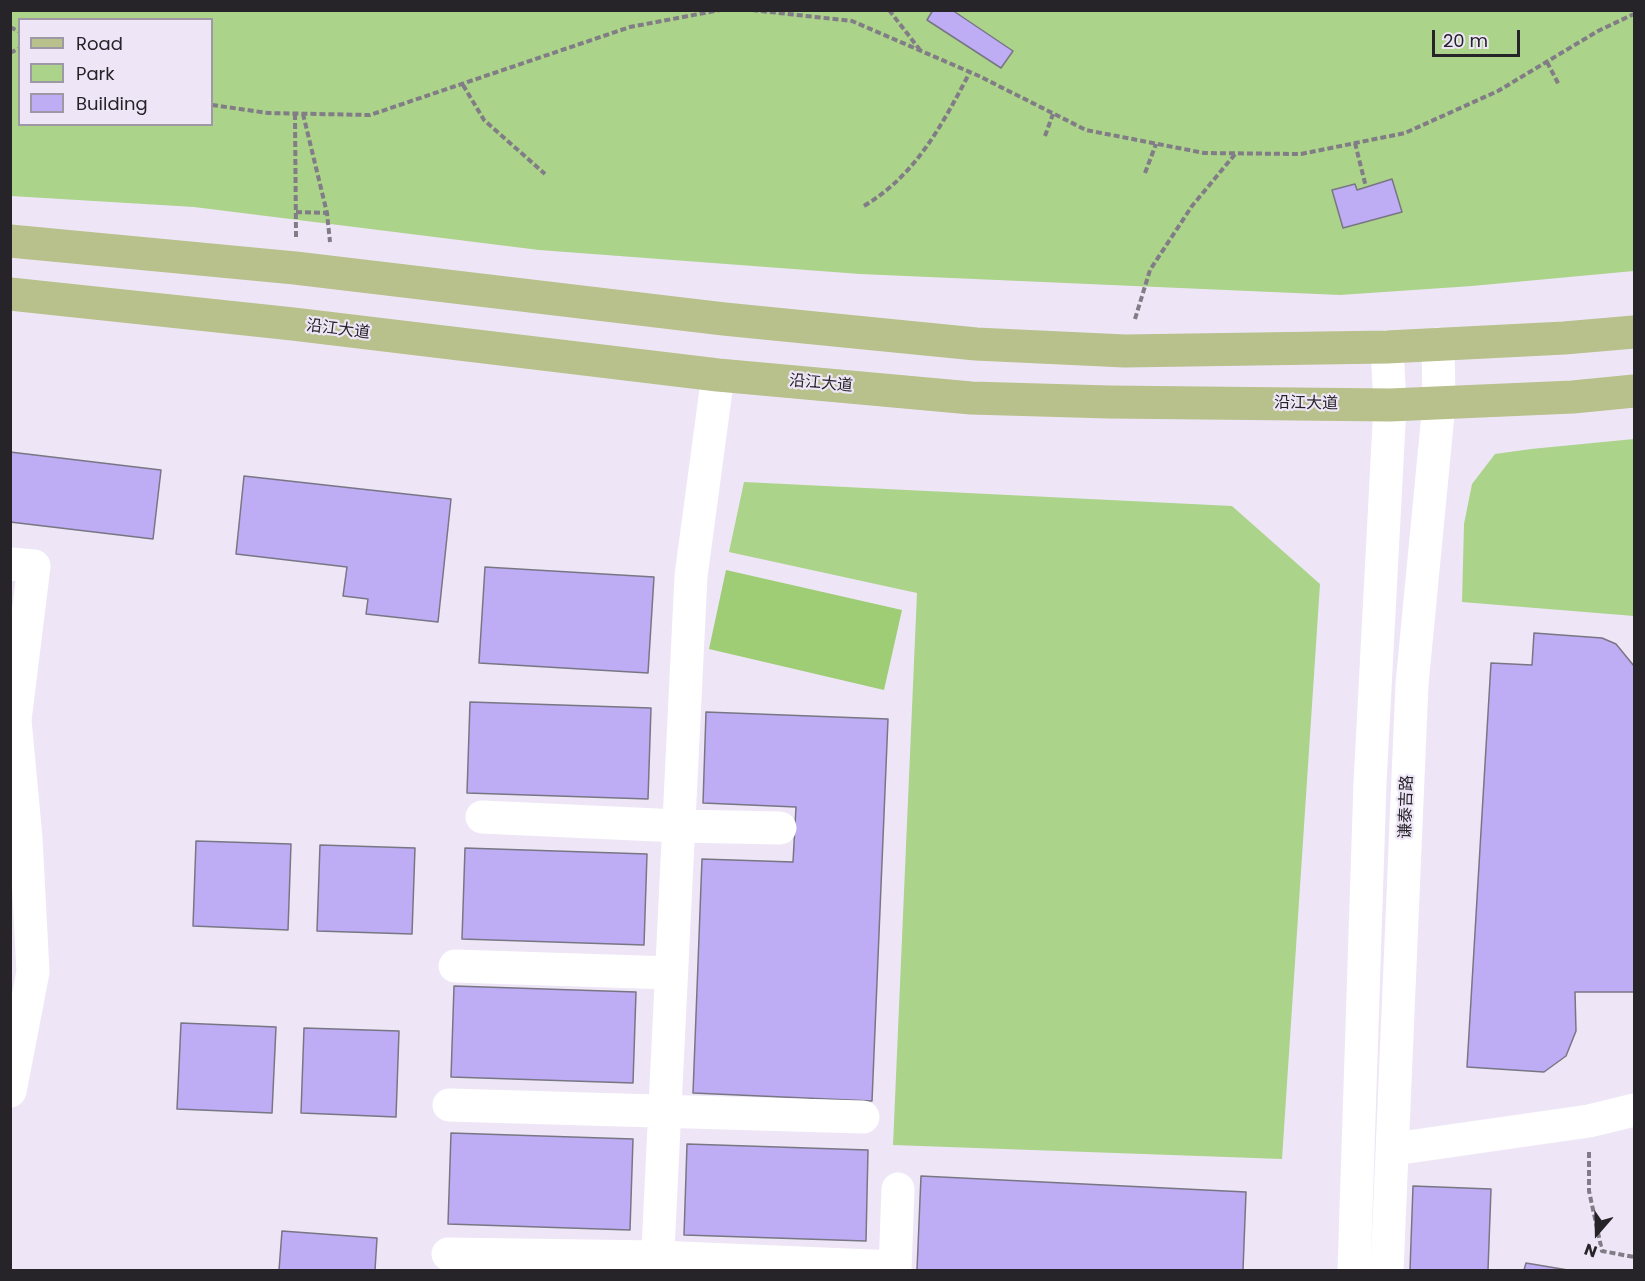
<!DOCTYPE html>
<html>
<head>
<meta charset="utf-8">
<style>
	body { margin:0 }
	#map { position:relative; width:1645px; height:1281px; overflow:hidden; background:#eee6f6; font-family:Poppins,sans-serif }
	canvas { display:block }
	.frame { position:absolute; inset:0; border:12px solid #262329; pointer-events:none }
	.legend { position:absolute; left:18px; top:18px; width:195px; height:108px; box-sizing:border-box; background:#eee6f6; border:2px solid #9e98a4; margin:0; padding:8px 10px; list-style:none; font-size:18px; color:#262329 }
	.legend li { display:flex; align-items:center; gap:12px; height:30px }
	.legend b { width:30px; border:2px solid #9e98a4 }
	.north { position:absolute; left:1567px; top:1203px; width:60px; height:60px; -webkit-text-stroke:4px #eee6f6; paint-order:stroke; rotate:200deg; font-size:16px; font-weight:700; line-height:24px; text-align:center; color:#262329 }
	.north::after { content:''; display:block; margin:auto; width:21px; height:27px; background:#262329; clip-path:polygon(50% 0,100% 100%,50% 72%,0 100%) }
	.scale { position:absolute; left:1432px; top:30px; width:88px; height:27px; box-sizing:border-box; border:3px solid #262329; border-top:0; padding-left:8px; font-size:18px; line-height:21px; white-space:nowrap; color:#262329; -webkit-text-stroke:4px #eee6f6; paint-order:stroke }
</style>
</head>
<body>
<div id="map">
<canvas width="1645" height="1281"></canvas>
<div class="frame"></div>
<ul class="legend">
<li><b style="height:8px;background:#b8c08b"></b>Road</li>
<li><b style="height:16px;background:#abd38a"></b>Park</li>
<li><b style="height:16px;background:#beacf4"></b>Building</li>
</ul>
<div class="north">N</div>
<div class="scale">20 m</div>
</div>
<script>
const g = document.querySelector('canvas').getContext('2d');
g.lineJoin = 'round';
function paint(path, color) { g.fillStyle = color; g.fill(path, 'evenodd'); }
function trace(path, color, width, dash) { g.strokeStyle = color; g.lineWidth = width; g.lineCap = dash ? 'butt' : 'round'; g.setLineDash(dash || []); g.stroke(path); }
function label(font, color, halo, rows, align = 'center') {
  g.font = font + ' Poppins,"Noto Sans SC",sans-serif'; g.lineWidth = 4.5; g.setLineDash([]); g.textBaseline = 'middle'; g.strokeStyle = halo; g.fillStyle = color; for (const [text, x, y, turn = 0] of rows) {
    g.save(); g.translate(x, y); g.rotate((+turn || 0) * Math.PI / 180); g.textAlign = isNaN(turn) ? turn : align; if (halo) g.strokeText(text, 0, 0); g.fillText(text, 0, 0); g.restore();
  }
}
const green = new Path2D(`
	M10,11h1624v260l-162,15 -132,9 -480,-21 -321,-24 -345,-43 -183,-11zM20,20h192v104h-192z
	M1634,439v177l-172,-14 2,-78 8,-40 23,-30 36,-5z
	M744,482l488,24 88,78 -38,575 -389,-14 24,-552 -188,-41z`);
const forest = new Path2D(`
	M726,570l176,40 -18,80 -175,-41z`);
const building = new Path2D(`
	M933,10h19l61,41 -12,17 -74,-48z
	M1392,179l10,33 -59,16 -11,-38 23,-6 2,6z
	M10,452l151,18 -8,69 -143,-17z
	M244,476l207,23 -13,123 -72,-8 2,-15 -25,-3 4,-29 -111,-13z
	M485,567l169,10 -6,96 -169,-10z
	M1534,633l68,5 14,6 18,22v326h-59l1,39 -10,25 -22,16 -77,-5 24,-404 41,2z
	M470,702l181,6 -3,91 -181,-6z
	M706,712l182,7 -16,382 -179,-8 9,-234 91,3 3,-55 -93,-4z
	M196,841l95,3 -3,86 -95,-4z
	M320,845l95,3 -3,86 -95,-3z
	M465,848l182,6 -3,91 -182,-6z
	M454,986l182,6 -3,91 -182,-6z
	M181,1023l95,4 -4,86 -95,-4z
	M304,1028l95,3 -3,86 -95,-4z
	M451,1133l182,6 -3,91 -182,-6z
	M687,1144l181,6 -2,91 -182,-6z
	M921,1176l325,16 -3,78h-326z
	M1413,1186l78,3 -3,81h-78z
	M282,1231l95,7 -2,32h-96z
	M1526,1263l42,7h-44z`);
const path = new Path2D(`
	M752,10l100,11 127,55 107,54 118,23 97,1 104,-21 93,-42 100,-60 36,-17
	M889,10l31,40
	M10,27l10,5
	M10,53l10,-5
	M1547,62l12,23
	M463,85l21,35 61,54
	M212,105l56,8 102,2 260,-88 90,-17
	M295,114l1,123
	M303,114l24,99 3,29
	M1045,136l8,-22
	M1355,143l11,44
	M1145,173l11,-29
	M864,206c52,-31 78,-81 106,-134
	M296,212l31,1
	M1135,319l15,-49 42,-64 44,-53
	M1589,1152v39l13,60 32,6`);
const minor = new Path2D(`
	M10,564l24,2 -19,154 11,118 7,134 -23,119
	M482,817l197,9 101,2
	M455,966l216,7
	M449,1105l414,12
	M1394,1149l195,-28 45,-11
	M448,1254l209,3 238,10
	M657,1270l34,-694 27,-201
	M895,1270l3,-81
	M1354,1270l16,-487 20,-378 -3,-58
	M1387,1270l25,-586 27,-280 -1,-60`);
const major = new Path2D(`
	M10,241l285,27 429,51 252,25 149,7 262,-4 177,-9 70,-6
	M10,294l283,30 425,51 253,23 138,4 281,3 183,-8 61,-6`);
const streetNames = [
	["沿江大道",338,330,7],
	["沿江大道",821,384,5],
	["沿江大道",1306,404,1],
	["谦泰吉路",1407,807,-88]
];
paint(green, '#abd38a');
paint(forest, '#9ecd75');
paint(building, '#beacf4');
trace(building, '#797684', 1.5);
trace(path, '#817c86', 4, [6, 3]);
trace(minor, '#fff', 33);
trace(major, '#b8c08b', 33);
label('16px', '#262329', '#eee6f6', streetNames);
</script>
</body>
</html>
